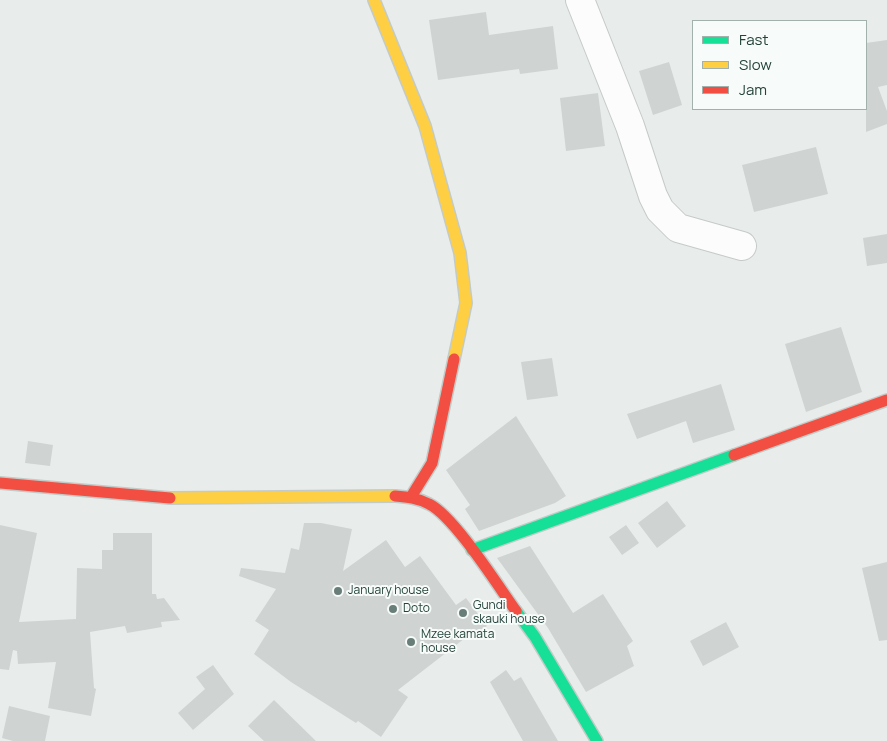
<!DOCTYPE html>
<html>
<head>
<meta charset="utf-8">
<style>
	body { margin:0 }
	#map { position:relative; width:887px; height:741px; overflow:hidden; background:#e8edeb; font-family:Manrope,sans-serif }
	canvas { display:block }
	.legend { position:absolute; left:692px; top:20px; width:175px; height:90px; box-sizing:border-box; background:#f7fbf9; border:1px solid #a3b1ad; margin:0; padding:6px 9px; list-style:none; font-size:15px; color:#24423a }
	.legend li { display:flex; align-items:center; gap:10px; height:25px }
	.legend b { width:25px; border:1px solid #a3b1ad }
</style>
</head>
<body>
<div id="map">
<canvas width="887" height="741"></canvas>
<ul class="legend">
<li><b style="height:6px;background:#16e098"></b>Fast</li>
<li><b style="height:6px;background:#ffcf43"></b>Slow</li>
<li><b style="height:6px;background:#f24e42"></b>Jam</li>
</ul>
</div>
<script>
const g = document.querySelector('canvas').getContext('2d');
g.lineJoin = 'round';
function paint(path, color) { g.fillStyle = color; g.fill(path, 'evenodd'); }
function trace(path, color, width, dash) { g.strokeStyle = color; g.lineWidth = width; g.lineCap = dash ? 'butt' : 'round'; g.setLineDash(dash || []); g.stroke(path); }
function label(font, color, halo, rows, align = 'center') {
  g.font = font + ' Manrope,sans-serif'; g.lineWidth = 4; g.setLineDash([]); g.textBaseline = 'middle'; g.strokeStyle = halo; g.fillStyle = color; for (const [text, x, y, turn = 0] of rows) {
    g.save(); g.translate(x, y); g.rotate((+turn || 0) * Math.PI / 180); g.textAlign = isNaN(turn) ? turn : align; if (halo) g.strokeText(text, 0, 0); g.fillText(text, 0, 0); g.restore();
  }
}
const building = new Path2D(`
	M486,12l3,23 64,-9 5,43 -38,5 -1,-5 -81,11 -9,-60z
	M887,40v45l-9,2 9,24v13l-21,8v-89z
	M669,62l13,43 -29,10 -14,-44z
	M598,93l7,53 -39,5 -6,-53z
	M816,147l12,47 -74,18 -12,-47z
	M887,234v29l-20,3 -4,-28z
	M841,327l21,65 -56,20 -21,-68z
	M552,358l6,38 -31,4 -6,-38z
	M721,384l14,46 -42,13 -7,-22 -49,18 -10,-25z
	M516,416l50,80 -11,7 -76,28 -14,-22 5,-4 -24,-35z
	M28,441l25,4 -3,21 -25,-3z
	M667,501l19,25 -29,22 -19,-25z
	M304,523h17l31,6 -9,42 43,-31 19,27 15,-11 36,49 10,-7 21,28 -16,12 -2,-3 -71,55 10,7 -27,40 -23,-16 -2,2 -65,-41 -37,-28 15,-24 -14,-9 21,-32 -37,-13 2,-8 44,5 6,-25 8,2z
	M0,525l37,8 -18,89 57,-3 1,-51 25,1v-19h11v-17h39v61h4l1,5 7,-1 16,22 -19,2 1,5 -35,6 -2,-7 -35,6 4,56 2,1 -5,27 -43,-8 8,-46 -38,2 -1,-13 -4,-1 -4,20 -9,-1z
	M626,525l13,18 -17,12 -13,-18z
	M530,546l43,67 30,-19 30,47 -6,5 7,20 -48,26 -38,-64 -51,-70z
	M887,562v78l-8,1 -17,-73z
	M726,622l13,25 -36,19 -13,-25z
	M213,665l21,29 -41,36 -15,-17 27,-24 -9,-12z
	M506,670l8,11 7,-4 37,64h-35l-33,-59z
	M274,700l42,41h-52l-16,-15z
	M9,706l41,10 -5,25h-32l-11,-3z`);
const street = new Path2D(`
	M580,0l50,126 23,70 7,14 18,18 64,18`);
const fast = new Path2D(`
	M472,550l262,-95
	M516,611l19,26 62,104`);
const slow = new Path2D(`
	M374,0l51,126 35,127 6,50 -12,56
	M170,498l225,-2`);
const jam = new Path2D(`
	M734,455l153,-55
	M0,483l170,15
	M395,496c12,1 23,2 34,8 25,12 69,82 87,107
	M411,497l21,-34 22,-104`);
const markers = [
	[338,591,5,"#697e78"],
	[393,609,5,"#697e78"],
	[463,613,5,"#697e78"],
	[411,642,5,"#697e78"]
];
const poiNames = [
	["January house",348,591],
	["Gundi",473,606],
	["skauki house",473,620],
	["Doto",403,609],
	["Mzee kamata",421,635],
	["house",421,649]
];
paint(building, '#cfd4d2');
trace(street, '#c5cac8', 30);
trace(fast, '#c3cbc8', 14);
trace(slow, '#c3cbc8', 14);
trace(jam, '#c3cbc8', 14);
trace(street, '#fcfcfc', 28);
trace(fast, '#16e098', 11);
trace(slow, '#ffcf43', 11);
trace(jam, '#f24e42', 11);
for (const [x, y, r, color] of markers) { const dot = new Path2D(); dot.arc(x, y, r, 0, 2 * Math.PI); g.fillStyle = color; g.fill(dot); trace(dot, '#f7fbf9', 2); }
label('12px', '#24423a', '#f7fbf9', poiNames, 'left');
</script>
</body>
</html>
